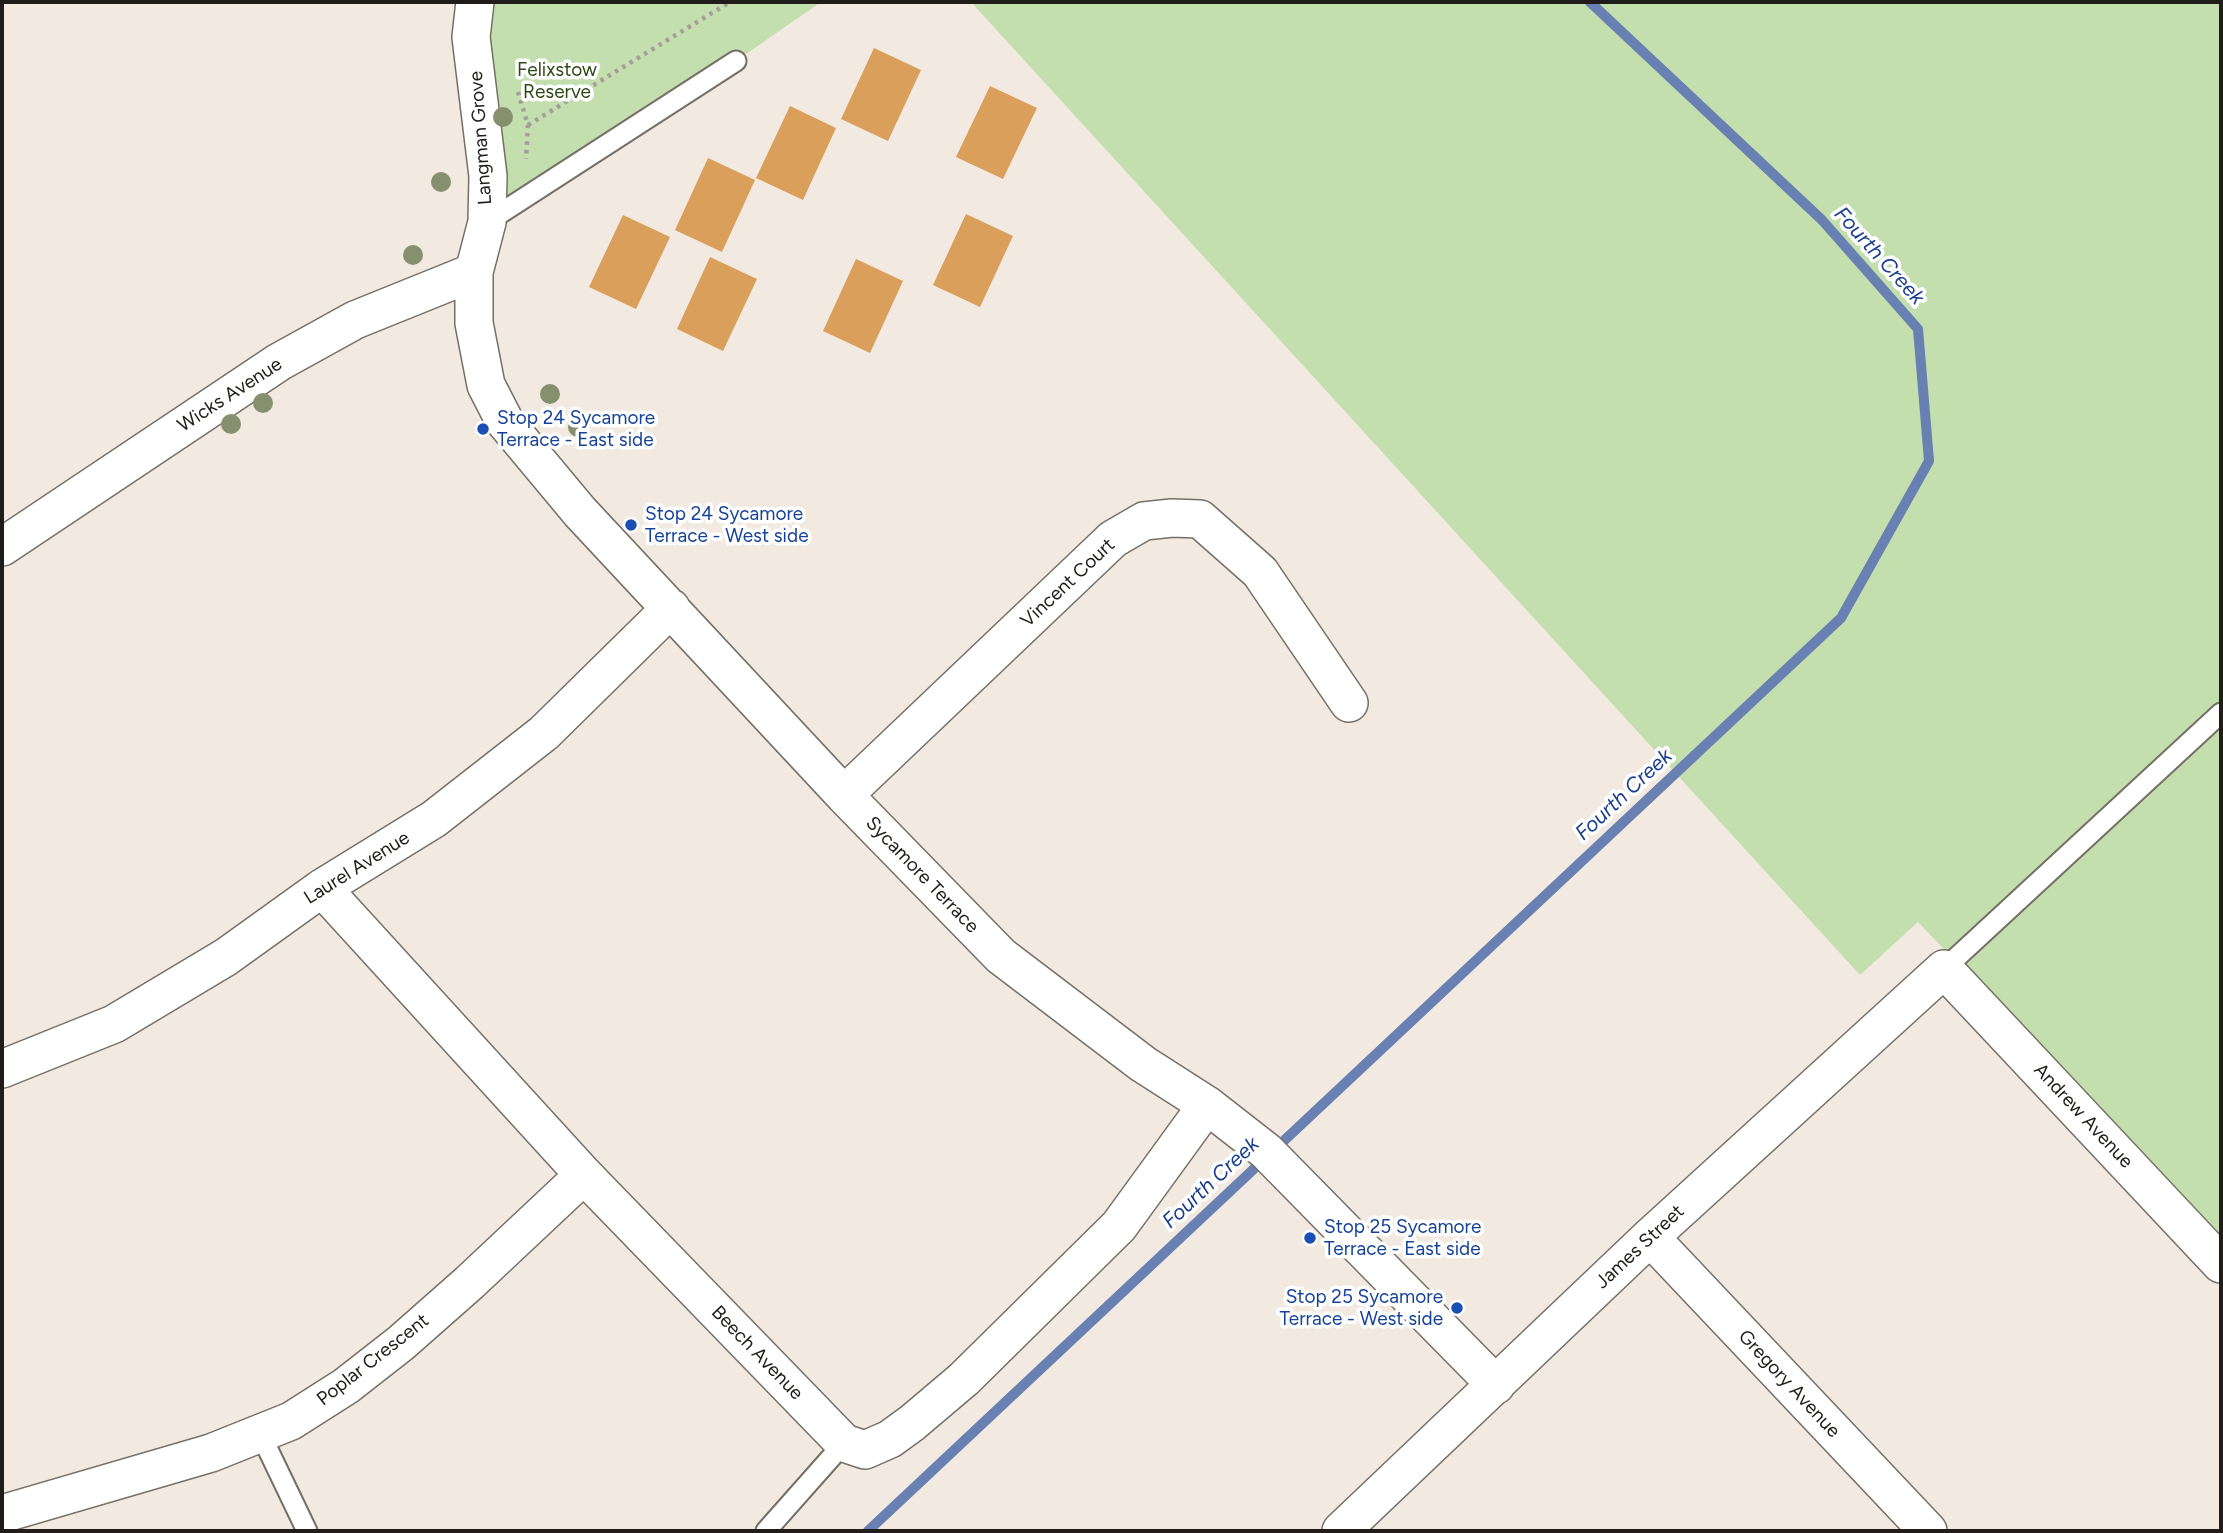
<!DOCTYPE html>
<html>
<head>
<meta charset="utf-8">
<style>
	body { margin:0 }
	#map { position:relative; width:2223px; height:1533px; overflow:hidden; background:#f2e9e0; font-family:Figtree,sans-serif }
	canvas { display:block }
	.frame { position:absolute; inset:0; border:4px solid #1f1c19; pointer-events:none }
</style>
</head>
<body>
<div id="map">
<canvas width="2223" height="1533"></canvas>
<div class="frame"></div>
</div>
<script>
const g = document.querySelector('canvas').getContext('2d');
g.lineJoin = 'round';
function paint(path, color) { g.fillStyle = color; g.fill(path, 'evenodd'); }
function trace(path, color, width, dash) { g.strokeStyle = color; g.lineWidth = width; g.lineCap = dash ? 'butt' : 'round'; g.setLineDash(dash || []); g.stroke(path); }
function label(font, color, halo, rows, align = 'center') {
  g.font = font + ' Figtree,sans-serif'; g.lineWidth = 7; g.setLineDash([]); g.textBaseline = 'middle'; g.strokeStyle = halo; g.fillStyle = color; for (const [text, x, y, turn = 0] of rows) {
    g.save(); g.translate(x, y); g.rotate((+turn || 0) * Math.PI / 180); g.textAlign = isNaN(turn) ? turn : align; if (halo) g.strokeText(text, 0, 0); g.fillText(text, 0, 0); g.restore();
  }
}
const green = new Path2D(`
	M474,2h347l-85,59 -249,161z
	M971,2h1250v1235l-303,-315 -58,53z`);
const stream = new Path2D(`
	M868,1531l973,-913 88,-157 -11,-132 -96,-109 -232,-218`);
const building = new Path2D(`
	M874,48l47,22 -33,71 -47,-22z
	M990,86l47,22 -34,71 -47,-22z
	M790,106l46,22 -33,72 -47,-22z
	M708,158l47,22 -33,72 -47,-22z
	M966,214l47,22 -33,71 -47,-22z
	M623,215l47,22 -34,72 -47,-22z
	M710,257l47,22 -34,72 -46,-22z
	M856,259l47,22 -33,72 -47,-22z`);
const path = new Path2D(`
	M518,92l10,33 -2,34
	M528,125l202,-123`);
const service = new Path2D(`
	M487,222l249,-161
	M1944,969l277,-256
	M260,1433l47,98
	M766,1531l78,-88`);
const minor = new Path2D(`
	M475,2l-4,35 17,139 -1,46 -13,50v51l12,62 19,37 75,90 264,283 157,161 142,108 64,41 59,46 230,234
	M2,547l277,-185 76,-42 119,-48
	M844,795l269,-256 31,-18 28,-3 28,1 60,53 89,131
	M322,888l262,287 260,268 21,7 25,-11 22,-16 52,-44 155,-153 88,-121
	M2,1069l112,-45 112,-67 96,-69 112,-69 110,-86 127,-125
	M1650,1237l278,294
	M2,1514l209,-61 80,-32 55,-35 55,-43 68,-60 115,-108
	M1341,1531l309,-294 294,-268 277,295`);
const trees = [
	[503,117],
	[441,182],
	[413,255],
	[550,394],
	[263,403],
	[231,424],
	[578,427]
];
const markers = [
	[483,429,7,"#1a4fb4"],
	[631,525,7,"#1a4fb4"],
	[1310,1238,7,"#1a4fb4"],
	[1457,1308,7,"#1a4fb4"]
];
const parkNames = [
	["Felixstow",557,70],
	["Reserve",557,92]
];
const streetNames = [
	["Langman Grove",481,138,-94],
	["Wicks Avenue",230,395,-33],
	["Vincent Court",1068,583,-43],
	["Laurel Avenue",357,868,-32],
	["Sycamore Terrace",922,875,46],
	["Andrew Avenue",2083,1116,47],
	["James Street",1640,1247,-43],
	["Beech Avenue",757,1353,46],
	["Poplar Crescent",373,1360,-38],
	["Gregory Avenue",1789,1384,47]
];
const transitNames = [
	["Stop 24 Sycamore",497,418],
	["Terrace - East side",497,440],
	["Stop 24 Sycamore",645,514],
	["Terrace - West side",645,536],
	["Stop 25 Sycamore",1324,1227],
	["Terrace - East side",1324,1249],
	["Stop 25 Sycamore",1443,1297,"right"],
	["Terrace - West side",1443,1319,"right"]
];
const waterNames = [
	["Fourth Creek",1879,256,48],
	["Fourth Creek",1624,795,-43],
	["Fourth Creek",1211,1183,-43]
];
paint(green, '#c3dfae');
trace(stream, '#6981b2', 10);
paint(building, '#da9f5a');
trace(service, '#766f66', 23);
trace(minor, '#766f66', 40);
trace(path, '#a69f98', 4.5, [3.5, 5]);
trace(service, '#fff', 19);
trace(minor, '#fff', 37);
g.fillStyle = '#86906f';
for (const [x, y] of trees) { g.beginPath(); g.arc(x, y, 10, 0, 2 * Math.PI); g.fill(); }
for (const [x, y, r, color] of markers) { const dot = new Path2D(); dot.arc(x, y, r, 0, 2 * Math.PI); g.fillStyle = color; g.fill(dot); trace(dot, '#fff', 2.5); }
label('19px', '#2e4813', '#fff', parkNames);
label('19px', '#1f1c19', '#fff', streetNames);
label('19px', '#164399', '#fff', transitNames, 'left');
label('italic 21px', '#1a3d8e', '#fff', waterNames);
</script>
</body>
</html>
